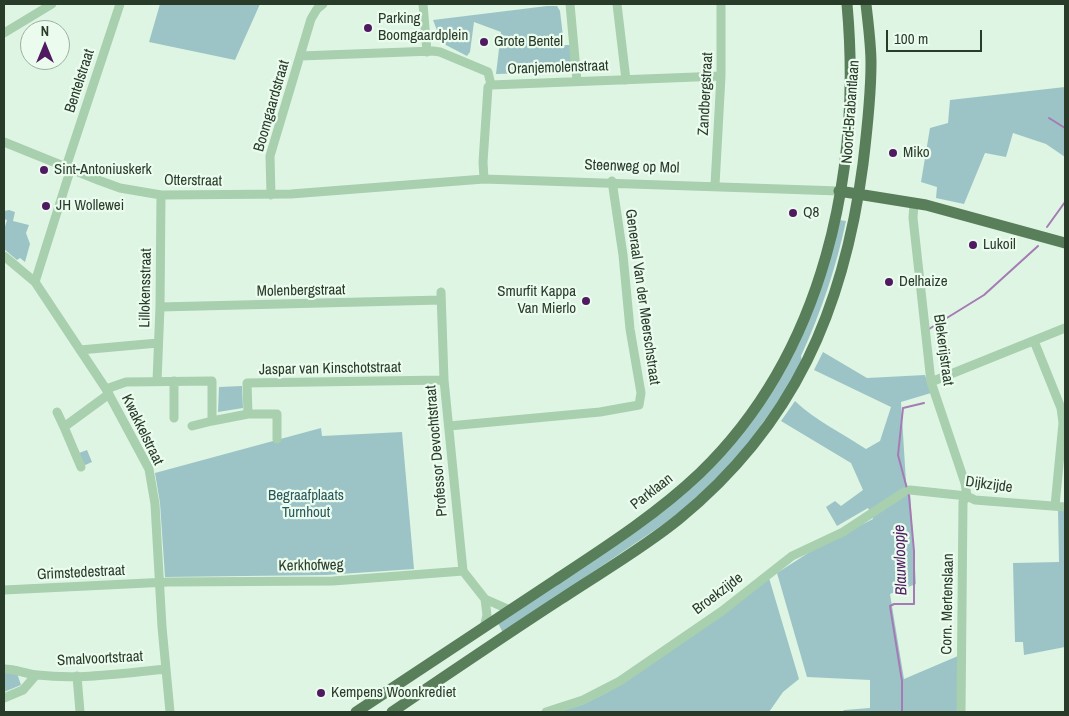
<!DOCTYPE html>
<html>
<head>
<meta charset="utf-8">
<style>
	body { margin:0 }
	#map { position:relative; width:1069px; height:716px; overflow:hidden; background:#def5e3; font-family:"Archivo Narrow",sans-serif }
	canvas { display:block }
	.frame { position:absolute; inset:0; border:5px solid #293b29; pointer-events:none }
	.north { position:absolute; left:20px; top:20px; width:50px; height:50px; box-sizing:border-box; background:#ebfcef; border:1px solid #9dafa0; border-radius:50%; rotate:0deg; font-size:14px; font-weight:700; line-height:20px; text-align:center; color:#293b29 }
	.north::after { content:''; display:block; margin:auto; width:18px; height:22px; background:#501a61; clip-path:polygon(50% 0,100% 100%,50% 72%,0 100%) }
	.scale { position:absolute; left:886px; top:30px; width:96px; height:22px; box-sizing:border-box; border:2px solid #293b29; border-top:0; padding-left:6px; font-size:15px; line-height:18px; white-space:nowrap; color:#293b29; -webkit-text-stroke:4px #ebfcef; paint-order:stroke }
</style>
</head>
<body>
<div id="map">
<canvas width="1069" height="716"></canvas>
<div class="frame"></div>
<div class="north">N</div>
<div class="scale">100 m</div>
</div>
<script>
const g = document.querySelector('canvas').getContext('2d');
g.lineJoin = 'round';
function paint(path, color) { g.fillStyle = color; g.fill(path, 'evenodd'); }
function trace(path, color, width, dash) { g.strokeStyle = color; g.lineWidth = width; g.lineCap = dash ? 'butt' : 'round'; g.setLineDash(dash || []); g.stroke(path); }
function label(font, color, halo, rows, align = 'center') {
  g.font = font + ' "Archivo Narrow",sans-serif'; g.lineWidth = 4.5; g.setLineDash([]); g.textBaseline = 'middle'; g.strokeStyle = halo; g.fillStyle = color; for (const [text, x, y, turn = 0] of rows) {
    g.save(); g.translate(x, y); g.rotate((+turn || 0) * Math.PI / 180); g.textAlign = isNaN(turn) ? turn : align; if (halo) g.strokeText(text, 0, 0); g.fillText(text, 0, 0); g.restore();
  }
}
const green = new Path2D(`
	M160,4h100l-25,56 -86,-18z
	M547,6h10l3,5 4,34h9l1,27 -78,2 5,-42 -27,-10 -4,30 -3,4 -25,-13 -9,-23z
	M1065,87v70l-19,-13 -33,-11 -7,24 -21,-4 -21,51 -28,-6 1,-11 -16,-5 9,-54 18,-5 2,-23z
	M9,210l6,2 -2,9 16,4 -3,8 4,11 -5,18 -5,-4 -3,2 -13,-11v-19l3,-10 -3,-1v-8z
	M839,220l7,1c-10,47 -25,91 -45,135l1,6 -18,31 -34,48 -25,29 -45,43 -177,120 -5,-10 197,-139 30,-30 25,-32 48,-77 15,-35z
	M823,352l44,26 58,-3 6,18 -30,9 5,80 4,10 6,92 -26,10 14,85 54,-23v56h-116l2,-2 26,-2v-28l-63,-3 -30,-104 39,-25 57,-29 -5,-11 -31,18 -11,-19 9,-6 6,5 22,-16 -12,-27 -70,-42 14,-20c21,20 47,32 71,48l14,-8 11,-34 -77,-37z
	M242,386l1,22 -25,4 1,-25z
	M321,428l1,8 80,-4 12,137 -88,6 -161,2 -5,-74 -5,-30z
	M87,450l5,12 -9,4 -4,-13z
	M1058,510l7,1v136l-41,8 -1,-13h-8l-2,-79 46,-1z
	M769,578l30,101 -16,13 -14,20h-210l25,-8 24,-12z
	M4,673h13l4,12 -17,7z`);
const stream = new Path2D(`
	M1049,118l16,10
	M1047,227l18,-25
	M929,329l55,-34 54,-49
	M902,712v-31l-12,-75 4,-2h20v-53l-5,-55 -11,-41 5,-47 21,-5`);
const minor = new Path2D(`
	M423,4l4,48
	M570,4l7,77
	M617,4l9,76
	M4,33l48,-29
	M300,56l133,-5 7,1 48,20 3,13
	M491,85l230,-9
	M4,142l94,38 22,8 41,7 130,-1 193,-15 355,12
	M484,179l-1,-17 5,-75 3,-2
	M715,185l6,-109v-72
	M271,195l-1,-39 41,-137 6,-10 6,-5
	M914,203l-1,15 18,164 34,101 2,13 -4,6 -2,210
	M4,256l31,26 71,107 43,80 6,35 7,123 8,85
	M35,282l35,-111 -2,-10 52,-157
	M441,292l3,88 19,191 22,28 25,11
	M160,307l281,-7
	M1034,341l27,67 2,15 -8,83
	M80,350l78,-7
	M157,381l3,-74 1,-112
	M931,382l134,-54
	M106,389l20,-7 86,-1v40l-20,5
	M57,412l7,15
	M248,414h29v25
	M174,418v-37
	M212,421l36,-7 -1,-31 197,-3
	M449,426l151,-14 39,-7 2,-12 -11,-64 -7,-74 -11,-74
	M81,467l-17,-40 45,-33
	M910,490l57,6 8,4 90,7
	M4,590l164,-8 165,-1 130,-10
	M484,628l3,-13 -2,-16
	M4,669c12,0 22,5 34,6 42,5 86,-2 128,-6
	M77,676l3,36
	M4,698l19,-8 13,-15
	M546,712l37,-12 37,-19 102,-70 70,-55 51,-24 61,-40`);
const major = new Path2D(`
	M839,191l87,14 139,38
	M356,712c66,-43 132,-87 198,-131 50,-33 103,-67 146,-108 125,-121 162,-302 147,-469
	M392,712c56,-38 112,-76 169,-113 39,-26 81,-50 118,-80 115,-94 165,-210 184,-355 4,-33 8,-67 8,-101 0,-19 -3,-40 -5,-59`);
const markers = [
	[368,28,5,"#501a61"],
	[484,42,5,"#501a61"],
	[893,153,5,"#501a61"],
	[44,170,5,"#501a61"],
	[46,206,5,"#501a61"],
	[793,213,5,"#501a61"],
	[973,245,5,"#501a61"],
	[889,282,5,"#501a61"],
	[586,301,5,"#501a61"],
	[321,693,5,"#501a61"]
];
const poiNames = [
	["Parking",378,19],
	["Boomgaardplein",378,36],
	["Grote Bentel",494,42],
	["Miko",903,153],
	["Sint-Antoniuskerk",54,170],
	["JH Wollewei",56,206],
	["Q8",803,213],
	["Lukoil",983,245],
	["Delhaize",899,282],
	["Smurfit Kappa",576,292,"right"],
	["Van Mierlo",576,309,"right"],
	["Kempens Woonkrediet",331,693]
];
const streetNames = [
	["Oranjemolenstraat",558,68,-2],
	["Bentelstraat",80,81,-72],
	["Zandbergstraat",706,94,-87],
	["Boomgaardstraat",272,106,-74],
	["Noord-Brabantlaan",851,112,-86],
	["Steenweg op Mol",632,167,2],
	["Otterstraat",193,181,1],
	["Lillokensstraat",146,288,-89],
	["Molenbergstraat",301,291,-1],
	["Generaal Van der Meerschstraat",642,297,82],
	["Blekerijstraat",943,350,82],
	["Jaspar van Kinschotstraat",330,369,-1],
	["Kwakkelstraat",142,430,64],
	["Professor Devochtstraat",437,451,-95],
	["Dijkzijde",989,485,8],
	["Parklaan",652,492,-38],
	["Kerkhofweg",311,566,-1],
	["Grimstedestraat",81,573,-3],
	["Broekzijde",718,594,-37],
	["Corn. Mertenslaan",948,604,-89],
	["Smalvoortstraat",100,659,-3]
];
const parkNames = [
	["Begraafplaats",306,496],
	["Turnhout",306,513]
];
const waterNames = [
	["Blauwloopje",901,560,-92]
];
paint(green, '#9cc4c6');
trace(stream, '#a67ab5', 2);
trace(minor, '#a8cfae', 9);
trace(major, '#597e5a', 11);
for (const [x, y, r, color] of markers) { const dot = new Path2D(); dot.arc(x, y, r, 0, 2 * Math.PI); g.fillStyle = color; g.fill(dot); trace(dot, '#ebfcef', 2); }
label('15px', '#293b29', '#ebfcef', poiNames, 'left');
label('15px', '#293b29', '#ebfcef', streetNames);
label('15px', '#2a585c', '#ebfcef', parkNames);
label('italic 16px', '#501a61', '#ebfcef', waterNames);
</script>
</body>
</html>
